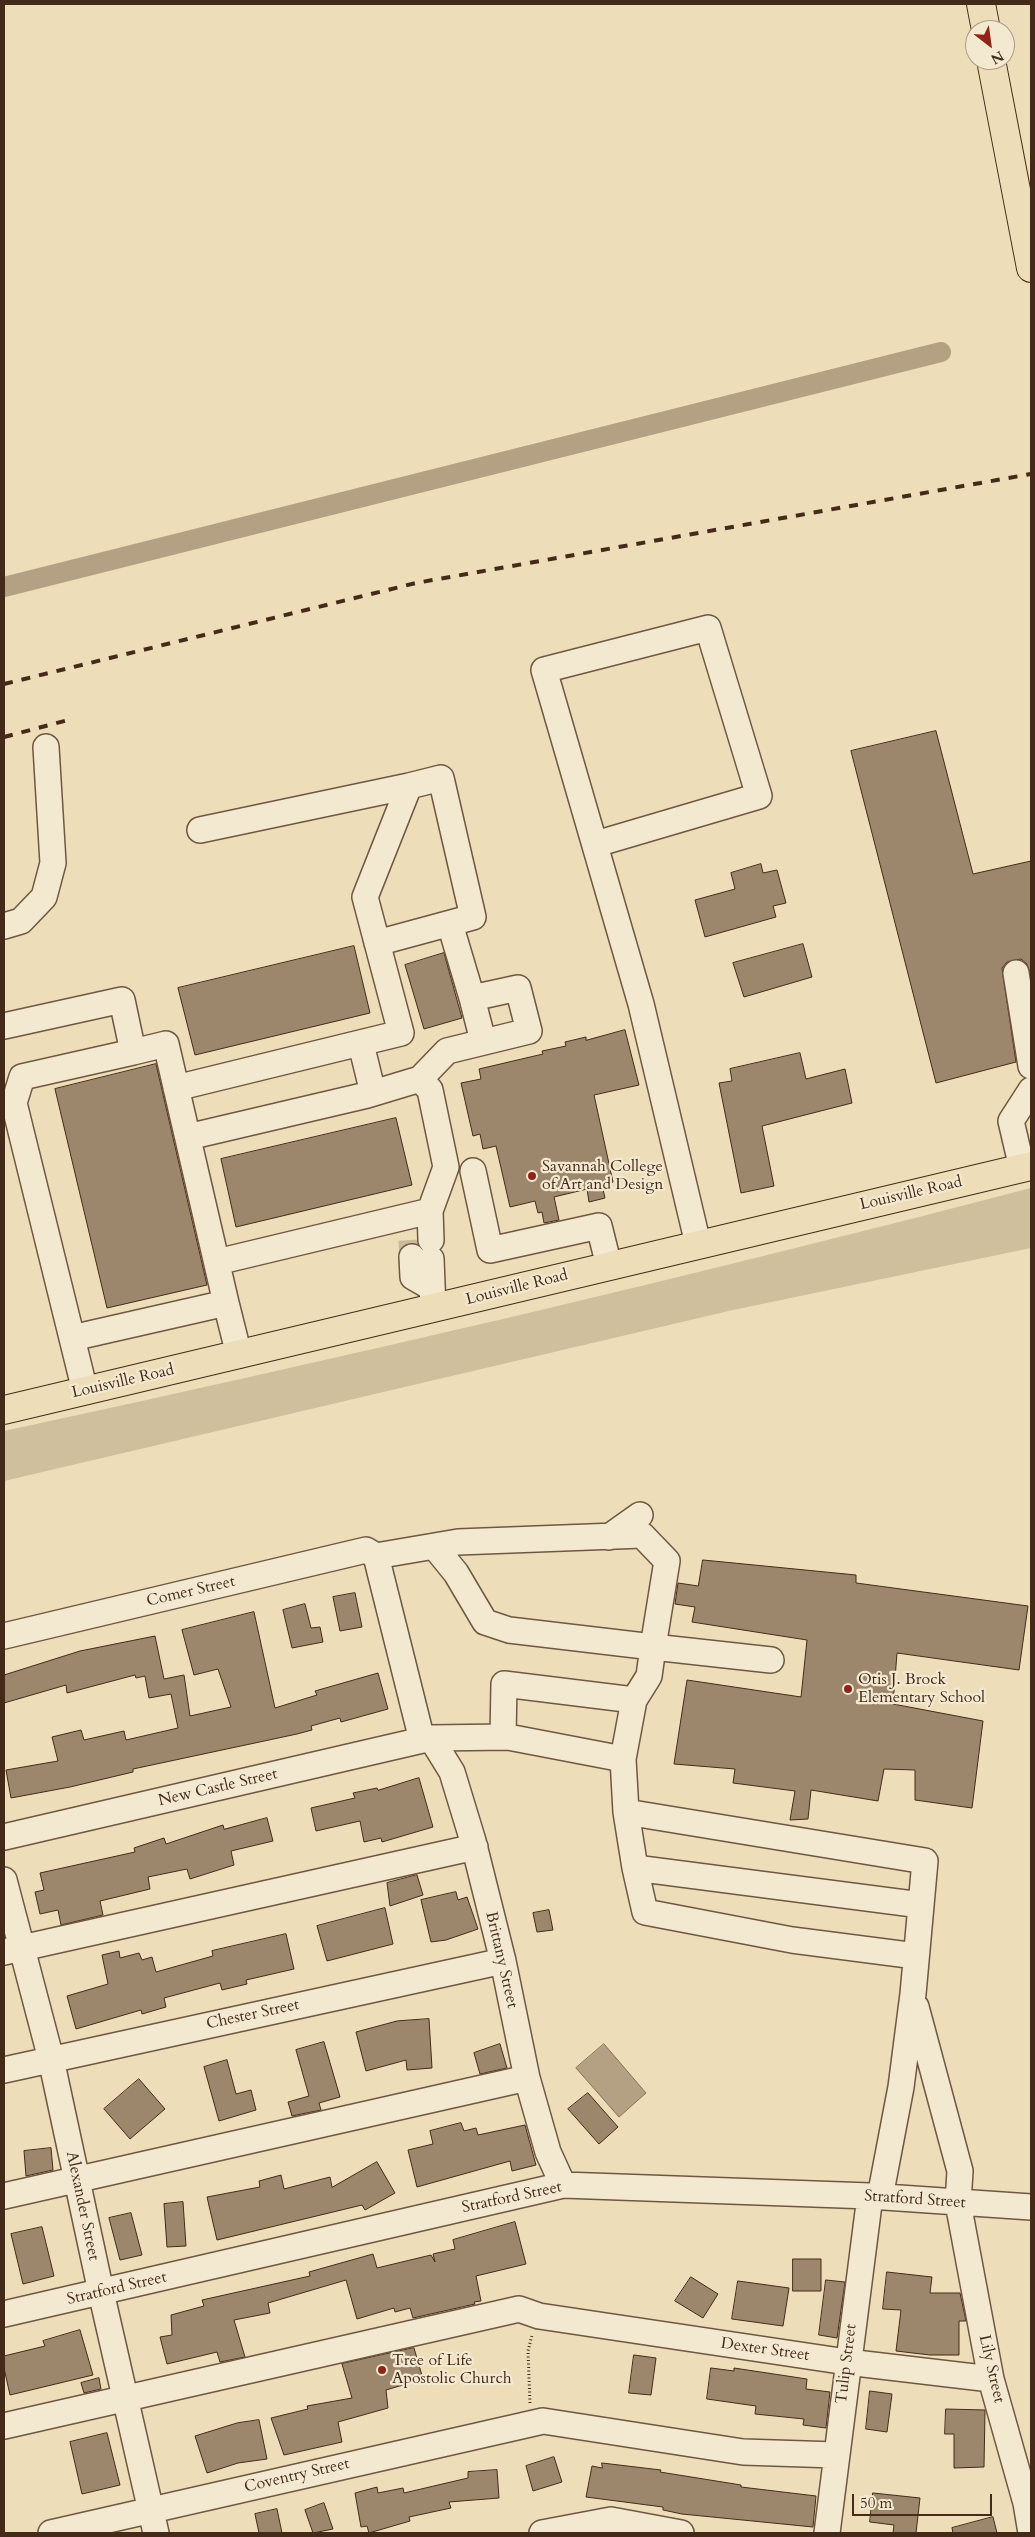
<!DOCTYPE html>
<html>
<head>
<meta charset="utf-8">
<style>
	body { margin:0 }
	#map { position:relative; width:1035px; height:2537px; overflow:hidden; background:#edddb8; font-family:Cardo,serif }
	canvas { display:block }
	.frame { position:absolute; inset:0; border:5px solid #452a1a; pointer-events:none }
	.north { position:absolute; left:965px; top:20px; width:50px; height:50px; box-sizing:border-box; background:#f3e9d1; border:1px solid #ad9d88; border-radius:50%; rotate:150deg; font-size:14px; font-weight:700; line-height:20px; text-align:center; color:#452a1a }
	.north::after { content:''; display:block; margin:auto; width:18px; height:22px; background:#8f2418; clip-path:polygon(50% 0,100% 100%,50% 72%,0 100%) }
	.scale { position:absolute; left:852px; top:2494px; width:140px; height:22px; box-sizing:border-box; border:2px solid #452a1a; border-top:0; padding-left:6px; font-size:15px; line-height:18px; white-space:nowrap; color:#452a1a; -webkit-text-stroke:4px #f3e9d1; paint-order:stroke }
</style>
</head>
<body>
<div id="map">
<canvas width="1035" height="2537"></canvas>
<div class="frame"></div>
<div class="north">N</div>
<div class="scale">50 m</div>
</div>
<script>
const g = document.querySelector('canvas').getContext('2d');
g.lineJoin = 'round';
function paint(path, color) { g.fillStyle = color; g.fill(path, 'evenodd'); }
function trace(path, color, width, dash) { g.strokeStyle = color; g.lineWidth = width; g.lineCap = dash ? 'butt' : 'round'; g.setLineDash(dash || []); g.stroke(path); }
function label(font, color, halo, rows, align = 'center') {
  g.font = font + ' Cardo,serif'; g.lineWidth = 4.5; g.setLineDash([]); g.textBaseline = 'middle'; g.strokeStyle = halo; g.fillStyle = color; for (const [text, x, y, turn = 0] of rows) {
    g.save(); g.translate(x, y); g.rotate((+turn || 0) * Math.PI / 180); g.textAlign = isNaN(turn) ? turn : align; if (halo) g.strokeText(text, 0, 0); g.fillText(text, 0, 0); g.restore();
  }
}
const green = new Path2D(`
	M1031,1188v60l-298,62 -729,171v-50c344,-74 687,-154 1027,-243z`);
const water = new Path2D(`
	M604,2044l42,49 -27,24 -43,-49z`);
const canal = new Path2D(`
	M4,587l937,-235`);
const building = new Path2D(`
	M936,731l37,143 58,-13v116l-4,-13 -6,-5 -14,3 -5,6 14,94 -80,21 -85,-332z
	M761,864l2,9 14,-3 9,33 -13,3 3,11 -71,20 -10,-37 40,-11 -4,-16z
	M803,944l9,33 -68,20 -11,-34z
	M354,946l16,67 -175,42 -17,-67z
	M444,953l18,65 -38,11 -19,-64z
	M625,1030l14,55 -45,10 19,87 -11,3 3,13 -16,4 -2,-13 -33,8 5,23 -15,3 -2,-11 -4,1 -3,-12 -25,6 -14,-61 -13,3 -3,-15 -7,2 -12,-53 20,-4 -2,-10 64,-15 -1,-3 24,-5 -1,-4 21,-5v3z
	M800,1053l6,26 39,-10 7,34 -90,23 12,60 -33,7 -22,-110 13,-2 -2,-12z
	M156,1064l51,221 -100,23 -52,-219z
	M396,1118l16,67 -176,42 -15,-68z
	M703,1560l153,15v8l172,23 -9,64 -122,-17 -4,51 90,17 -11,87 -57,-8v-30l-31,-1 -6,32 -67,-11 -3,29 -18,1 5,-29 -62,-8 2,-14 -61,-5 13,-84 114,17 6,-57 -115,-18 3,-15 -20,-3 3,-21 20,3z
	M355,1593l7,34 -22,4 -7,-34z
	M305,1604l6,24 9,-1 3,15 -31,6 -9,-38z
	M254,1612l21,96 42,-13 -2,-4 63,-18 10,36 -47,13 -1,-4 -29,8 1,4 -15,4 -164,35v3l-63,15 -59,11 -5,-28 52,-9 -6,-24 29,-7 3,10 40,-9 2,9 52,-12 -7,-34 -22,4 -4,-22 -9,2 -1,-3 -68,18 -1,-8 -62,18v-28l76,-24 75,-15 9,43 20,-4 6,41 41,-9 -13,-38 -24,6 -12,-45z
	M419,1778l14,49 -51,15 -1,-4 -17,4 -4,-21 -44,10 -5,-23 44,-10 -2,-5 24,-5 1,2z
	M267,1818l6,23 -42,10 3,14 -44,14 -3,-10 -39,8 2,12 -50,12 3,14 -42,10 -3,-15 -18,4 -5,-22 9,-2 -4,-17 95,-21 -1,-4 30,-10 2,6 57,-19 1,4z
	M417,1875l6,20 -33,11 -3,-23z
	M456,1892l2,8 9,-3 11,32 -32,11 -15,2 -10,-42z
	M385,1908l8,36 -66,17 -10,-35z
	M549,1910l4,20 -16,2 -4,-19z
	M286,1934l8,35 -48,11 1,4 -25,6 -2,-7 -56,15 2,9 -24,7 -1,-4 -65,19 -9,-33 41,-12 -6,-29 17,-4 1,7 19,-5 3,7 10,-3 4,15 57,-16 -1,-5z
	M429,2019l3,49 -25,2 -1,-10 -40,11 -10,-39 41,-11z
	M324,2042l16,55 -21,6 2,7 -29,6 -4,-14 21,-6 -13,-46z
	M500,2044l7,24 -27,6 -6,-21z
	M227,2060l9,34 15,-4 5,20 -37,11 -15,-54z
	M139,2079l26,30 -35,30 -26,-30z
	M588,2093l30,34 -19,17 -31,-35z
	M461,2123l3,8 12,-3 2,7 47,-10 11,40 -24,6 -2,-10 -93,26 -9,-37 25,-6 -3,-13z
	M51,2148l2,22 -27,6 -2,-25z
	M377,2162l18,31 -30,17 -3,-5 -145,35 -10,-43 53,-10 -1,-6 22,-6 3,14 46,-12 2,10z
	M183,2202l3,44 -19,1 -3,-43z
	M131,2213l11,42 -22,5 -11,-42z
	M515,2222l11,42 -50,12 5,25 -7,1 1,2 -62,14 -3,-10 -15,4 -1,-4 -37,11 -11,-39 -78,23 2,10 -36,7 11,37 -25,5 -3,-10 -50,12 -7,-27 12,-2 -1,-20 33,-9 -2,-6 108,-24 -1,-4 64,-18 4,14 54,-13 4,7 -2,-8 22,-5 -2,-9z
	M42,2227l12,49 -31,8 -12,-50z
	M793,2259h28v32h-28z
	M887,2272l45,5 -2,16h30l6,28h-7v34h-29l-34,-4 5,-41 -18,-1z
	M691,2277l27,17 -15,24 -28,-17z
	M826,2280l19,2 -8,56 -18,-3z
	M738,2281l51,7 -6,38 -51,-7z
	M80,2330l13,45 -83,20 -6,-27v-12l41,-10 -2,-5z
	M414,2348l9,31 -37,11 2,18 -50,14 4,20 -58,13 -13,-37 37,-9 -1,-3 45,-8 -10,-34z
	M634,2355l22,3 -5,37 -22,-2z
	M711,2368l23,3v-3l73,11 -1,10 24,3 -4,36 -23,-3 1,-6 -49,-5 1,-8 -49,-7z
	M99,2378l2,11 -17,4 -3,-10z
	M870,2391l22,3 -5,38 -21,-3z
	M946,2409l39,1 -1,57 -30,1v-34h-9z
	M259,2420l8,39 -29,4 -31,10 -12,-37 42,-13z
	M107,2433l13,52 -38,9 -12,-52z
	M554,2457l8,25 -29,9 -7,-25z
	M602,2463l59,7 -1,2 81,13v2l75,9 -3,31 -131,-13 -19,-4v-3l-77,-10 6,-31 10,2z
	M497,2470l2,28 -50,4 2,6 -42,9 1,4 -41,12 -2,-7 -6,1 -6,-34 22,-6 1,6 25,-5 1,5 64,-15v-6z
	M873,2493l47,5 -4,35h-23l1,-8 -24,-3z
	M324,2503l9,26 -20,4 -8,-23z
	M277,2509l5,24h-23l-4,-19z
	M993,2517l4,16h-44l-1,-5z`);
const minorTunnel = new Path2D(`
	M411,1240l1,17`);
const path = new Path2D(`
	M530,2403l-2,-52 4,-16`);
const minor = new Path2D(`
	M596,844l163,-48 -51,-168 -164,42 97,334 57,240
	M450,924l22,74
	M4,926l17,-5 23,-24 9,-34 -7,-116
	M377,943l96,-26 -32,-139 -32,8
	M1016,973l15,93
	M4,1026l118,-26 11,52 -111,25 -8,26 71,288
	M361,1044l12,49
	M420,1079l10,11 16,77 -16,44
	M176,1088l225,-55 -36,-136 44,-111 -209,44
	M188,1137l179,-42 53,-16 27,-28 82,-20 -11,-43 -46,10 11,43
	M1022,1168l-11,-47 20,-31
	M473,1171l17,79 109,-24 10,40
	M412,1257l1,20 19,11
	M431,1259l2,49
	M217,1262l213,-51 1,29
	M226,1303l13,52
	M72,1338l154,-35 -60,-259 -33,8
	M609,1537l31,-22
	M376,1556l82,-14 184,-7 25,26 -14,86 -144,-17 -24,-8 -29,-49 -22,-27
	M376,1556l46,184
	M4,1636l362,-86 10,6
	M634,1700l15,-24 4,-29 118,13
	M503,1737l1,-53 130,16 -11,59
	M431,1738l21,34 21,69 30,120 24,117 21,74 15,33
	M626,1812l299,49 -12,133 -12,93 -21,110
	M4,1837l427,-99 77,-1 115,22 3,53 9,56
	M4,1880l47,179 50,233 55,241
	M4,1952l471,-105
	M916,1956l-124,-16 -147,-28 -10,-44 286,37
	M916,2007l44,164 -2,32 33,176 35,124 5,30
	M4,2070l499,-109
	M4,2196l523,-118
	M4,2314l559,-129 307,11 161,11
	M4,2426l515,-117 20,7 308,46 144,17
	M51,2533l492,-112 200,31 93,3
	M542,2533l69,-13 70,13
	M827,2533l43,-337`);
const major = new Path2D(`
	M4,1410l1027,-244`);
const highway = new Path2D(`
	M981,4l5,26
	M991,60l40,208`);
const rail = new Path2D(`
	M4,684l412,-101 615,-109
	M4,737l68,-18`);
const markers = [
	[532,1176,5,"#8f2418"],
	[848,1689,5,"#8f2418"],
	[382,2370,5,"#8f2418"]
];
const poiNames = [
	["Savannah College",542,1167],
	["of Art and Design",542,1185],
	["Otis J. Brock",858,1680],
	["Elementary School",858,1698],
	["Tree of Life",392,2361],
	["Apostolic Church",392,2379]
];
const streetNames = [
	["Louisville Road",911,1194,-13],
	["Louisville Road",517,1288,-14],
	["Louisville Road",123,1382,-13],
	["Comer Street",191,1592,-13],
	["New Castle Street",218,1788,-13],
	["Brittany Street",501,1960,77],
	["Chester Street",253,2015,-12],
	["Stratford Street",512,2198,-12],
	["Stratford Street",915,2200,4],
	["Alexander Street",82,2206,78],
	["Stratford Street",117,2289,-13],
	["Dexter Street",765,2350,8],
	["Tulip Street",847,2364,-83],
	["Lily Street",991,2369,77],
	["Coventry Street",297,2476,-13]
];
paint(green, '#d0bf9d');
paint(water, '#b4a082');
trace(water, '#887158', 1);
trace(canal, '#b4a082', 20);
paint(building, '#9c876c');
trace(building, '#452a1a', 1);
trace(minorTunnel, '#cbb998', 25, [25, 12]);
trace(minor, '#6f5742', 28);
trace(major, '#452a1a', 30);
trace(highway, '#452a1a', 30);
trace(path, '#452a1a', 3, [1, 2.5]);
trace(minor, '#f3e9d1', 25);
trace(major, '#edddb8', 28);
trace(highway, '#edddb8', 28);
trace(rail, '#452a1a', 4, [9, 9]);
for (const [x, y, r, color] of markers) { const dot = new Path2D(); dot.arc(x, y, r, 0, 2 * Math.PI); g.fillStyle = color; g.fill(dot); trace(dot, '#f3e9d1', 2); }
label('16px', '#452a1a', '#f3e9d1', poiNames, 'left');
label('16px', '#452a1a', '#f3e9d1', streetNames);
</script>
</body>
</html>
